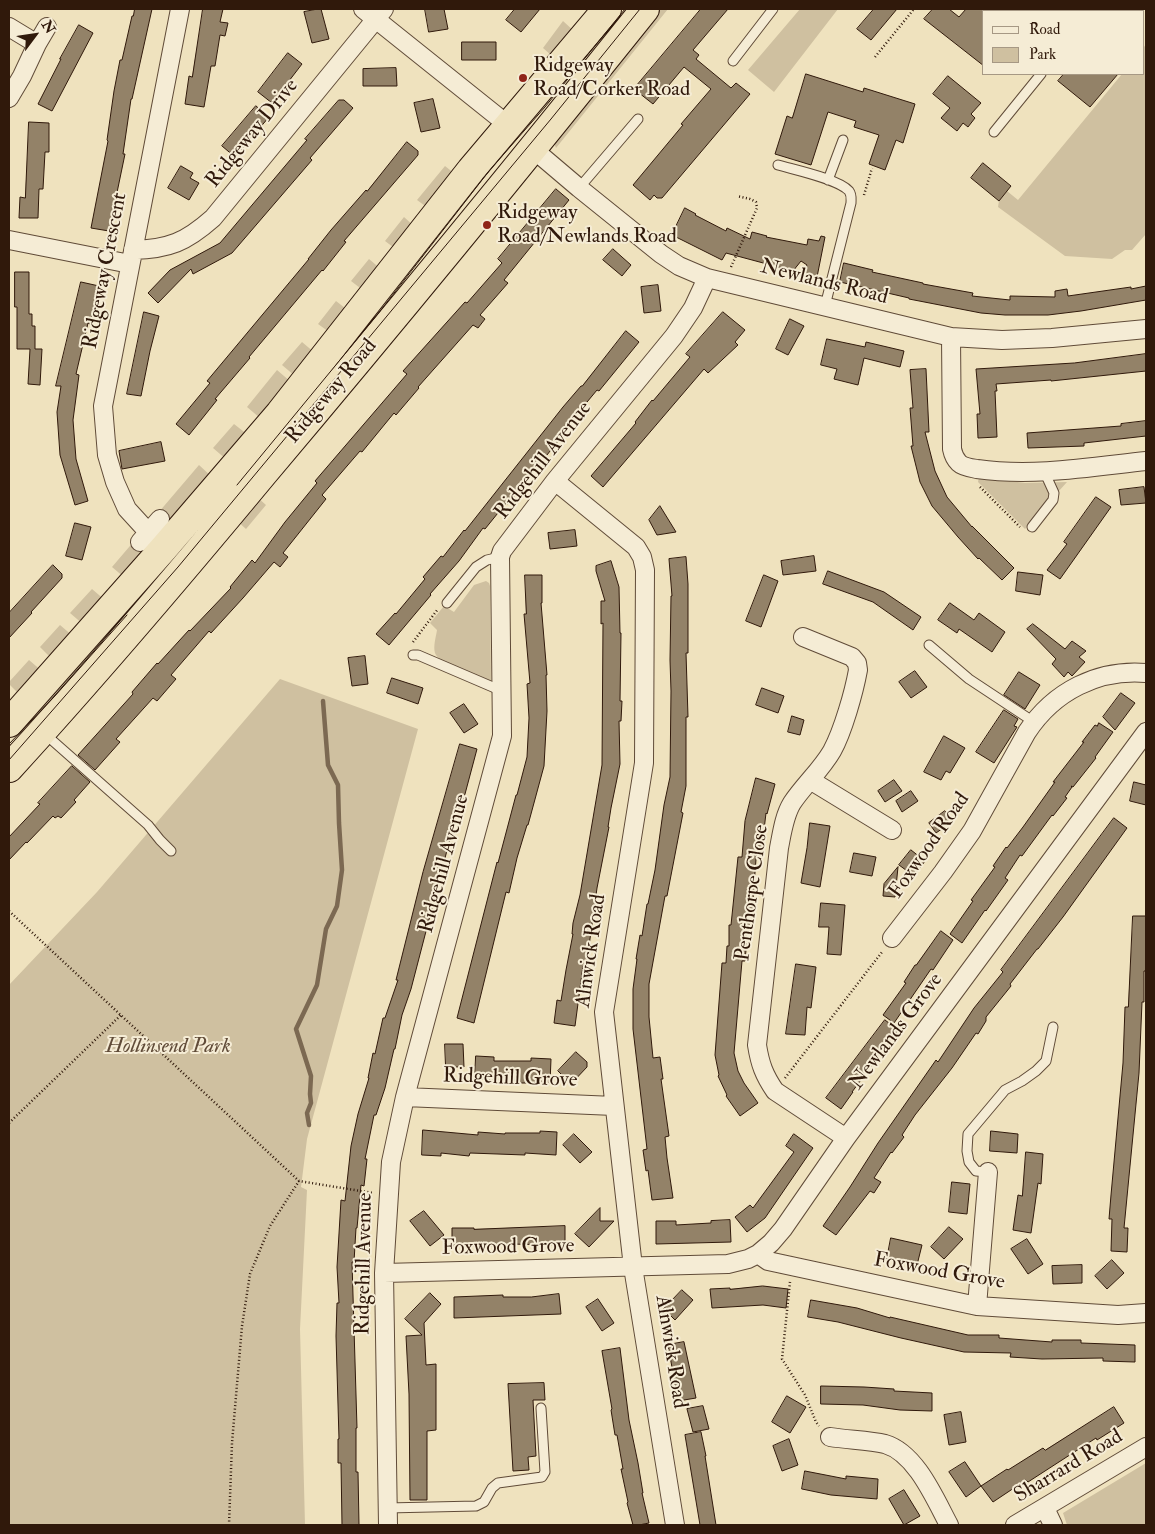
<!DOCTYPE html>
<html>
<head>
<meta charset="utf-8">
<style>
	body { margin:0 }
	#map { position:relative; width:1155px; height:1534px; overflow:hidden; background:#efe2be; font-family:"IM FELL Double Pica",serif }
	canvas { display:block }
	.frame { position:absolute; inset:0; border:10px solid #30190b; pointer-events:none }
	.legend { position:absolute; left:982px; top:10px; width:162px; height:65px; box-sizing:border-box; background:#f5ecd5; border:1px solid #a69884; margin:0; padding:6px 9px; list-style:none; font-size:15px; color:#30190b }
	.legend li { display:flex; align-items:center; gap:10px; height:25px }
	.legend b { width:25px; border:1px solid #a69884 }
	.north { position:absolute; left:10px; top:10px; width:50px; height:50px; -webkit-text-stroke:4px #f5ecd5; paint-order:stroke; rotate:59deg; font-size:14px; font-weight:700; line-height:20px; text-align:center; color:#30190b }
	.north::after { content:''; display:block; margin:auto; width:18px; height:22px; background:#30190b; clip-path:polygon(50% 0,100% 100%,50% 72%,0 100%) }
</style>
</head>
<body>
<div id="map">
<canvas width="1155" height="1534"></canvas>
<div class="frame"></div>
<ul class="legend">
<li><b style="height:6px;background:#f5ecd5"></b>Road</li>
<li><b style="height:14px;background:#cfc0a0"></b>Park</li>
</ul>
<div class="north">N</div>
</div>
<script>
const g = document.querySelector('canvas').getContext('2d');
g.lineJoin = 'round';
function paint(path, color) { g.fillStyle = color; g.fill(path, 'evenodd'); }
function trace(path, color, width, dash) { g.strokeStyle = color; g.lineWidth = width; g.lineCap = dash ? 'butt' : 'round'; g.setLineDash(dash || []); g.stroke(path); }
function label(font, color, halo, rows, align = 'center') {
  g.font = font + ' "IM FELL Double Pica",serif'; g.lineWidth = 4; g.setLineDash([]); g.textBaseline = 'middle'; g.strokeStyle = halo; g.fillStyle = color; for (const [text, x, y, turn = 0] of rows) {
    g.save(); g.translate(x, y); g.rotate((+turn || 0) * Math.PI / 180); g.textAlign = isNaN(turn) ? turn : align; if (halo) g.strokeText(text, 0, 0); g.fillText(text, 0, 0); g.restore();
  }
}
const green = new Path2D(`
	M654,9h14l-112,139 -2,-5z
	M800,9h38l-64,83 -26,-22z
	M563,21l12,11 -24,23 -8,-7z
	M1146,44v190l-14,16h-7l-13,9 -47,-3 -67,-49 1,-6 8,-10 11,9 104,-126h22v-27z
	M445,166l10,8 -27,34 -11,-8z
	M404,217l11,10 -18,23 -12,-9z
	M369,259l13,11 -18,21 -13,-10z
	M336,301l14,11 -18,22 -14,-10z
	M302,342l13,11 -20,23 -13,-11z
	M277,370l14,12 -31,36 -13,-11z
	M234,424l14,11 -21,25 -14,-12z
	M199,465l13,12 -87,101 -13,-11z
	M979,477l46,6 42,-1 -42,47 -47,-47z
	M256,496l10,9 -20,24 -11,-10z
	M486,581l3,2 1,3 1,95c-12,-5 -53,-17 -56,-28 -2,-7 1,-16 2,-23l-7,-7 14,-17 10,6 20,-27z
	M92,589l14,12 -22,24 -14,-12z
	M60,625l14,12 -21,23 -13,-13z
	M29,660l14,12 -22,24 -12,-12v-2z
	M280,679l138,50 -111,410 -6,48 6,3 -7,139 5,196h-296v-540l88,-93z
	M1146,1463v62h-79l-4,-12z`);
const stream = new Path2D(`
	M309,1125l-2,-12 4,-10 -1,-9 1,-18 -15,-47 21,-44 9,-56 11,-23 5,-36 -3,-47 -1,-38 -10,-20 -5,-64`);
const building = new Path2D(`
	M135,9h17l-20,90h-1l-8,55h2l-16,77 -18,-3 17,-87 -1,-1 7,-49 6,-31h2l10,-44h1z
	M203,9h20l-3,13 8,1 -3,13 -5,-1 -5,31h-4l-7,41 -19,-3 4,-28 3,1z
	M318,9h3l8,30 -17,4 -8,-31z
	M425,9h19l4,20 -19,3z
	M515,9h25l-19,23 -15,-12z
	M701,9h27l-35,41 6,5 -3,4 35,29 5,-5 14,11 -88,104h-5l-3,-3 -4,5 -17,-15 50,-60 -2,-1 30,-35 -27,-22 -31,37 -19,-15z
	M874,9h23l-26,31 -14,-11z
	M933,9h16l10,8 7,-8h18v57l-60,-47z
	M79,25l14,8 -41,78 -14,-7 23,-45h-1z
	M462,42h34v18h-34z
	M288,53l14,11 -30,39 -14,-11z
	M396,68l1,18h-34v-17z
	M806,74l57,18 1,-4 51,16 -12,39 -7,-3 -11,30 -16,-6 10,-29 -25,-8 2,-6 -28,-9 -17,53 -36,-11 12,-38 5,2z
	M1064,74h54l-28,33 -32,-26z
	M948,76l33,27 -10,11 4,4 -7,9 -5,-4 -6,8 -16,-13 9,-10 -17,-14z
	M433,99l7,29 -19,4 -7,-29z
	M339,100h5l9,8 -43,50 2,2 -80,93 -39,21 -2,-5 -33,34 -10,-10 22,-23 50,-27 87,-103 -2,-1z
	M256,106l13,11 -34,40 -13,-11z
	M29,122l20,1v29h-4l-2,37h-4l-1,29h-19l1,-21 5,1z
	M407,142l11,9v4l-74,86 2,1 -23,29 -1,-1 -73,87 1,1 -35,41 2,1 -28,35 -13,-11 34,-41 -3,-2 102,-122h-1l23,-29 35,-40 1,1z
	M983,163l28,23 -12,15 -28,-23z
	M181,166l12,7 -3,5 9,5 -10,17 -21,-12z
	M556,189l13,11 -65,80 4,3 -28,32 5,4 -7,9 -5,-3 -55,62 1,1 -23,27 -2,-2 -32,39 -2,-1 -38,44 4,4 -43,54 5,4 -8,10 -6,-5 -31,36 -32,35 -2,-2 -38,44 5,4 -19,22 -4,-3 -37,41 4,3 -25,28 -17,-15 55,-61 -1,-2 25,-29 1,1 31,-34 1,1 41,-43 -1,-1 22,-27 3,3 30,-41 32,-39 -2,-2 92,-107 -4,-3 62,-69 2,1 35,-40 -4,-4z
	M685,208l11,6 -1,1 31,16 1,-3 23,11 2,-7 15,4 -1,1 41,8 1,-6 11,2 2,-5 4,1 -8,40 -15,-3 5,-9 -6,-4 -8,10 -67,-18 -4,7 -50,-25z
	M613,249l18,16 -9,11 -19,-16z
	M844,263l29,7 -1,2 51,11v1l50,9 -1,3 38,4v-4l45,1v-6l12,-2 1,7 63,-9v2l15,-3v14l-65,11 -33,4h-43l-24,-2 -72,-14v-1l-69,-16z
	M15,272h14v42h3v12h3v23h7l-2,36 -12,-1 2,-35h-13v-42h-2z
	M81,282l18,4 -9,38 -2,-1 -12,51 3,1 -6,45 3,39 12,42 -13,4 -15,-50 -3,-43 4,-26h-5z
	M658,285l3,26 -17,2 -3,-26z
	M144,312l15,4 -9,35 -9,45 -14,-2z
	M723,312l22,18 -10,12 3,3 -30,28 -4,-4 -101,118 -12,-11 45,-53 -1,-1 17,-22 1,1 37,-44 -4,-3z
	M790,319l14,7 -16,29 -12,-6z
	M626,331l13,11 -40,49 -2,-1 -29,35 2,1 -62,78 -2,-1 -21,26 -2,-1 -24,33 -29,33 1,1 -42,50 -13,-11 19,-21 1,1 29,-35 -2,-2 18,-21 2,1 21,-27 1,1 98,-124 18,-21h1z
	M827,339l38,8 1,-5 38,9 -4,16 -36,-9 -6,27 -24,-6 3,-10 -16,-4z
	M1146,354v17l-95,10v-1l-55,4 1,7h-2l2,46 -19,1 -1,-24h3l-4,-45 98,-6z
	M926,369l3,63h-4l10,39 12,26 25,30v-1l42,42 -12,12 -23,-22 -1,1 -20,-22 -26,-31 -12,-24 -9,-36h2l-3,-38h3l-3,-38z
	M1146,421v15l-62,7v3l-56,2 -1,-15 94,-7v-2z
	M161,442l4,19 -43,8 -3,-18z
	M1144,487l2,16 -25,2 -2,-15z
	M1096,497l15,10 -51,72 -13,-9 20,-26 -3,-2z
	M660,506l16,26 -19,3 -8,-15z
	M75,523l16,4 -9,33 -16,-4z
	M575,530l2,16 -27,3 -2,-16z
	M814,556l2,15 -33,4 -2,-14z
	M686,557l2,27v69h-2l2,64h-2v69l-5,26 2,1 -10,52 -6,31h-2l-16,88v33l4,41 7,-1 3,22h-2l8,57 -4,1 2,21 6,40 -21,2 -4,-30 -2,1 -3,-21 4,-1 -14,-120v-40l4,-30h-1l4,-24 2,1 5,-32h1l7,-34 9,-65 6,-28 1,-86 -1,-31 1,-64h1l-3,-37z
	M611,561l8,26 1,46h1l-1,68h2l-1,20h-2l1,43 -9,44 -3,19h1l-12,61 -8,58 -4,21 -2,-1 -8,60 -21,-3 3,-23 4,1 5,-31 7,-36h-1l1,-11 7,-28 22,-130 1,-142 -2,1v-23h4l-9,-30v-5z
	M53,565l9,9v4l-31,34 1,1 -23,25v-25z
	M828,571l56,21 37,25 -8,13 -40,-28 -50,-18z
	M1018,572l25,3 -3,20 -24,-4z
	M525,575h17v28h-1l6,72h-1l1,36 -3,55 -16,59h-1l-10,33 -8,35 -3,-1 -32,131 -17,-5 40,-156 1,1 18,-68h1l10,-38 2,-39 -2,-34 3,-1 -6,-69h2z
	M764,575l14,6 -17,46 -15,-6z
	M950,603l24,17 5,-7 26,19 -13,20 -33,-23 -2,4 -19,-13z
	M1033,624l32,25 7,-8 14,10 -7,6 6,5 -13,14 -4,-4 -4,5 -12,-13 4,-5 -29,-30z
	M365,656l3,28 -16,2 -4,-28z
	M915,671l12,16 -16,11 -12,-16z
	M1019,672l21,13 -15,24 -21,-14z
	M392,678l31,10 -5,16 -31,-11z
	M762,688l22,8 -6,17 -22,-8z
	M1121,693l14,10 -20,27 -12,-13z
	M464,704l14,20 -14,9 -14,-20z
	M1004,710l14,9 -4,7 3,1 -23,36 -18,-11z
	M792,716l12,4 -4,15 -12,-3z
	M1099,723l14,9 -18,25 1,1 -23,29 -2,-1 1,1 -7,10 2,1 -14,18 -1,-1 -30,41 -2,-1 -15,23 3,2 -22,31 -1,-1 -23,33 -12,-9 23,-33 -2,-1 24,-33 -2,-1 13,-19 1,1 16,-21 32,-45h-2l31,-40h-2l13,-17 2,1z
	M944,736l21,12 -15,25 -4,-2 -5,9 -17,-8z
	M460,744l17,5 -16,60 -3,-1 -47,181 -9,26 -7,34h-1l-9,39 -9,27h-2l-9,44h2l-3,27 -3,-1 -4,43h-1l-2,34h-2l5,166h-1v44h2l1,53h-17l-1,-62h-3v-24h1l-3,-103 1,-33h2l-2,-36 4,-67 4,1 6,-55 7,-32 11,-36h-1l5,-25 2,1 8,-36h2l13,-38h-2l27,-108z
	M72,766l18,16 -16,18 2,2 -15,16 -3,-2 -3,2 -2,-2 -26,27 -1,-1 -17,18v-23l31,-33 -2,-1z
	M756,778l19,6 -8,30 -1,-1 -4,34 -5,-1 -7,93h-3l-2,22h-3l-8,92 4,18 6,12 14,20 -18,13 -14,-20 1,-1 -9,-19 1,-1 -4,-20 7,-92h4l1,-17h2v-21h2l7,-68h4l3,-36z
	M894,780l8,11 -17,11 -7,-11z
	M1134,782l12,3v20l-16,-4z
	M911,791l7,10 -16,11 -6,-11z
	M945,811l8,10 -17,12 -7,-10z
	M1114,818l13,10 -64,89 -25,32h-1l-27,35 1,2 -25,31v4l-8,13 -2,-1 -24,35 -37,47 -13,20 2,2 -12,16 -1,-1 -17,26 7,4 -7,11 -4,-2 -34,44 -13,-9 27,-39 28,-44 58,-83 2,2 36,-54 29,-36 -2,-2z
	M810,823l20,3 -10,61 -19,-4 6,-35z
	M911,850l14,11 -11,15 -15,-11z
	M854,853l22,4 -4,19 -22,-4z
	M898,867l-3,30 -12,-1 1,-12z
	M821,903l24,2 -4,50 -14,-1 2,-27h-10z
	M1133,916h13v55h-2v31h-2l-3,71 -15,155h4l-1,24 -16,-1 1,-32h-3l2,-24 12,-132 2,-56h3z
	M941,931l12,9 -20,30 -2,-1 -37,54 -11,-8 23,-32 -2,-1 11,-17h1z
	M796,964l20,3 -5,41 -4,-1 -2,28 -19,-1z
	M885,1020l13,10 -46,62h1l-12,17 -15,-11z
	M445,1044h18l1,23h-18z
	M576,1052l11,10v5l-16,17 -13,-13z
	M476,1056l18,1v4h37v-3l20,1 -1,24h-51v-3l-24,-1z
	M423,1130l55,5v-3l27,2v-1h35v-2l17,1 -1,23 -31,-2v2l-55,-2 -1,3 -28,-3v3l-19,-1z
	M991,1131l27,3 -1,19 -27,-2z
	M574,1134l18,18 -12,11 -17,-18z
	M794,1134l19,14 -48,70 -18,14 -12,-15 15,-12 3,3 41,-56 -8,-6z
	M1026,1152l17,2 -2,30 -3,-1 -7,50 -18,-3 5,-35 4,1z
	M952,1182l18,2 -3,30 -18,-2z
	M600,1208v13h14l-25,26 -14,-13z
	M424,1211l20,24 -14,11 -20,-25z
	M730,1220l1,22 -75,2v-23h20v4l35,-2v-2z
	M565,1226v19l-58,-1v1l-20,1h-35v-18h22v1z
	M949,1227l14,12 -19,20 -13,-12z
	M891,1238l31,7 -5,20 -30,-6z
	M1027,1239l16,25 -15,10 -17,-25z
	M1112,1260l12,13 -17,16 -12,-13z
	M1082,1265v18l-29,1 -1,-18z
	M763,1286l25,3 -2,19 -23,-3 -51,3 -2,-19 20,-1v1z
	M682,1290l11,10 -18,20 -11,-11z
	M430,1293l11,11 -17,19 2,42 10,-1v66l-9,1v69h-17l-1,-106 -3,-58 16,-1 -17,-16z
	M559,1294l2,20 -107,4v-21l49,-2v2h28z
	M598,1299l16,24 -12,8 -16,-24z
	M811,1300l46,8 33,10v-1l78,18h31v3l53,4v-2h29v3l54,2v17l-32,-1v-3l-61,1 -32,-2 1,-4 -47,-1 -63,-14 -63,-16 -30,-5z
	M684,1342l12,56 -18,3 -10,-56z
	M620,1348l9,72 9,43 5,30h-1l7,30 -10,2h-6l-6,-22 1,-1 -7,-33h2l-6,-34h-2l-4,-25 1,-1 -10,-58z
	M544,1383l1,17h-12l3,56 -8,1 1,13 -16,1 -5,-87z
	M821,1386l43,1 30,2v2l38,2v18l-32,-1 -37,-5 -42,-1z
	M787,1396l19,11 -16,26 -18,-11z
	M703,1406l6,23 -16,3 -6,-23z
	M1114,1407l10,16 -27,17 -1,-2 -68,44 -2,-2 -33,22 -12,-16 26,-17 1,1 35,-22 2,2z
	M961,1412l5,30 -17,3 -5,-30z
	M701,1432l5,24h-1l11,69h-16l-15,-90z
	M789,1439l9,26 -16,6 -9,-25z
	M965,1462l16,24 -15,11 -17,-25z
	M805,1471l41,8v-3l32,3 -1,20 -46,-4 -29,-6z
	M904,1490l16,26 -16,9 -15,-26z`);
const path = new Path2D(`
	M875,57l39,-48
	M864,195l8,-27
	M731,267l26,-59 -1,-6 -6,-3 -13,-3
	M980,487l40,40
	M413,642l25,-33
	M9,911l290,270 74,12
	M785,1078l97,-126
	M9,1123l112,-108
	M790,1282l-8,77 23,36 11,27 3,4
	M229,1525l3,-82 10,-117 8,-52 20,-48 29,-45`);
const lane = new Path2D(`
	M1090,11l2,-2
	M733,61l40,-52
	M994,132l47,-58
	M778,165c17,5 60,14 71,26 3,4 2,8 2,12l-26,103
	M828,180l15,-40
	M579,188l59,-69
	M1032,527l21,-27 1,-7 -10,-22
	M447,603l29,-36 11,-7 13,-3
	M929,645l40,34 65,43
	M413,655h5l84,36
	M45,734l103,91 12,15 11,11
	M988,1172l-12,-1 -7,-9 -2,-11 1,-17 37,-44 17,-9 14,-10 10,-10 7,-34
	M387,1508l89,-2 8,-4 8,-14 6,-5 44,-6 3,-5 -4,-64`);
const street = new Path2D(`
	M363,9l145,116
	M9,27l28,17 -15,32 -13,22
	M37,44l10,-17
	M533,149l46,39 82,66 18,12 28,12 244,59 51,3 50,-2 94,-9
	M9,240l121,24
	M133,250c36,-1 53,-8 80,-32l171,-209
	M951,337l1,112c1,5 3,10 7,14 4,4 12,5 18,6 56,8 114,-2 169,-8
	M555,481l81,66 6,10 3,13 -1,193 -40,249 29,255 42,258
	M148,532l-21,-23 -12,-27 -8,-27 -4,-49 77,-397
	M140,542l20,-23
	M803,637l49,20 5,6 1,7c-4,22 -15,61 -26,81 -11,19 -28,34 -40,52 -8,13 -10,30 -13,45l-22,197c3,19 7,30 18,46l71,47
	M810,780l82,50
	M892,938l51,-66 29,-41 55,-99c27,-41 71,-63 119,-59
	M405,1097l209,9
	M758,1254l10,7 209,45 141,9 28,-2
	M384,1273l344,-9 20,-5 10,-5 13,-11 12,-14 63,-91 300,-406
	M977,1306l11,-134
	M830,1437c18,3 39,3 55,7 31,9 50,55 64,81
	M1045,1508l8,17
	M388,1525l-4,-252 7,-111 14,-65 97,-361 -2,-179 2,-6 53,-70 119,-145 19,-28 14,-30
	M1015,1525l131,-78`);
const highway = new Path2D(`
	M9,723l155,-175 116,-135 191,-243 136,-161
	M9,768c87,-95 171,-194 254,-294 129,-153 257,-309 382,-465`);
const tram = new Path2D(`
	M237,485l140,-170 112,-144 56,-64 80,-98
	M9,744l45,-47 73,-82
	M9,760l169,-193 373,-448 89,-110`);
const markers = [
	[523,78,5,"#8f2418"],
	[487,225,5,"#8f2418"]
];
const poiNames = [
	["Ridgeway",533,66],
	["Road/Corker Road",533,90],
	["Ridgeway",497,213],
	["Road/Newlands Road",497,237]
];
const streetNames = [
	["Ridgeway Drive",253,134,-51],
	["Ridgeway Crescent",106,271,-79],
	["Newlands Road",824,283,14],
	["Ridgeway Road",332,392,-50],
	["Ridgehill Avenue",544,461,-52],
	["Foxwood Road",930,846,-55],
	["Ridgehill Avenue",445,864,-75],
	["Penthorpe Close",753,893,-82],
	["Alnwick Road",592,951,-82],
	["Newlands Grove",897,1032,-53],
	["Ridgehill Grove",510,1079,2],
	["Foxwood Grove",508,1248,-1],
	["Ridgehill Avenue",365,1264,-89],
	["Foxwood Grove",939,1272,10],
	["Alnwick Road",670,1352,81],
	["Sharrard Road",1069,1467,-31]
];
const parkNames = [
	["Hollinsend Park",168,1047]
];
paint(green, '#cfc0a0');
trace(stream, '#7c6952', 4.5);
paint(building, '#938268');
trace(building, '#30190b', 1);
trace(lane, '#604b38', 11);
trace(street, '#604b38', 20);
trace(highway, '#30190b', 30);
trace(path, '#30190b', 2.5, [1, 2.5]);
trace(lane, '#f5ecd5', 9);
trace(street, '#f5ecd5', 18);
trace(highway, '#efe2be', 28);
trace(tram, '#30190b', 1);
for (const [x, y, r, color] of markers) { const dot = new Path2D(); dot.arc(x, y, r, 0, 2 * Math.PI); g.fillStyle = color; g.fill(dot); trace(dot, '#f5ecd5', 2); }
label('21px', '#30190b', '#f5ecd5', poiNames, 'left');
label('21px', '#30190b', '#f5ecd5', streetNames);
label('italic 21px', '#604b38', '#f5ecd5', parkNames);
</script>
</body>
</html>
